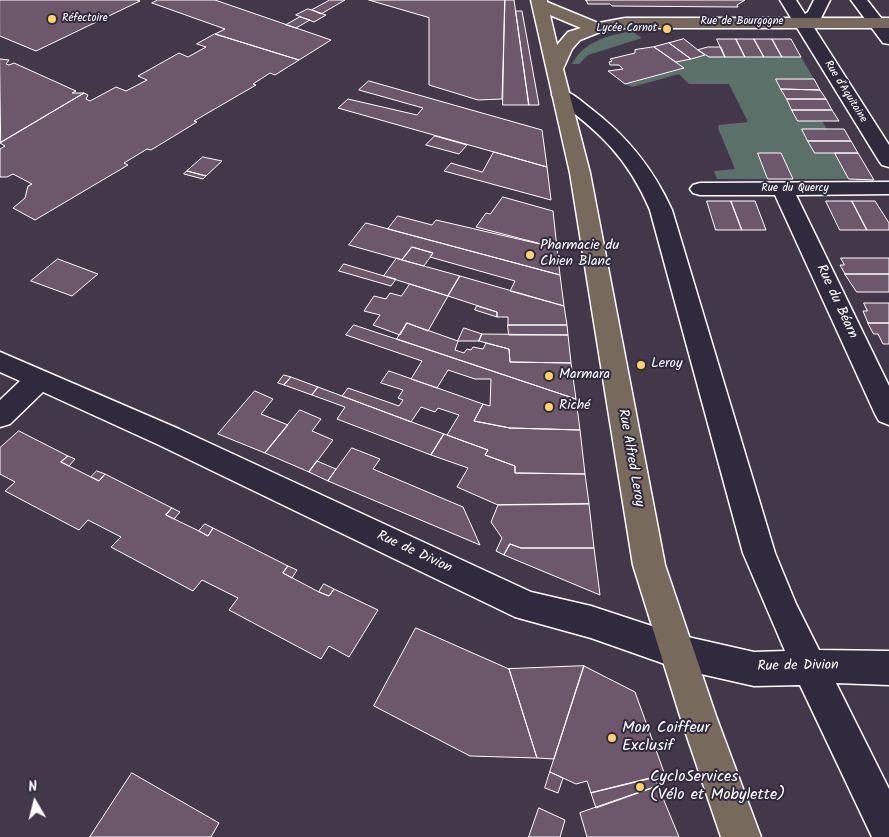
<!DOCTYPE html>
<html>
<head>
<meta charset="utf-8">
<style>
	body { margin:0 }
	#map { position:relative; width:889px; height:837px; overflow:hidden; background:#42384a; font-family:Kalam,sans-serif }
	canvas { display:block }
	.north { position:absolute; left:10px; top:777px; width:50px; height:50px; -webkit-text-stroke:4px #2f2a3d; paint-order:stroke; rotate:352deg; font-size:14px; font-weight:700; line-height:20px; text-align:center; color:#fff }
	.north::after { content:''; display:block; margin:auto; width:18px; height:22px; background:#fff; clip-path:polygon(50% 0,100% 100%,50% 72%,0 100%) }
</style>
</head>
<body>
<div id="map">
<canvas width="889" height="837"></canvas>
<div class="north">N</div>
</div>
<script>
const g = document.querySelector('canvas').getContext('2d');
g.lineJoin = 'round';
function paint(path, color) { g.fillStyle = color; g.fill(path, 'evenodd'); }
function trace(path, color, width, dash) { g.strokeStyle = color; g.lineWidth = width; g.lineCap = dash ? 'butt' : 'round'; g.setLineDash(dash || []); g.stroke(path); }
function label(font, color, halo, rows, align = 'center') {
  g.font = font + ' Kalam,sans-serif'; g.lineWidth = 4; g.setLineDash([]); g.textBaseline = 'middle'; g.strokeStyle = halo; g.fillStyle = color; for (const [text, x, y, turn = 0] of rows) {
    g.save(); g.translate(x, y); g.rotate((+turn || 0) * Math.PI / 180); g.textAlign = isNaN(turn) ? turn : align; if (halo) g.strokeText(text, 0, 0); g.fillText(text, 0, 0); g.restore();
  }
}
const green = new Path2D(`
	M631,31l11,7 -54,17 -9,9h-7c12,-23 36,-28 59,-33z
	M705,55l5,2h91l13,22 -38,1 22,40 24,1 5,8 -25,1 13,23h20l14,26h-56l-12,-26h-23l10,26h-51l-3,-8 21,-2 -17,-41 1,-3 29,-3 -19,-38h-40l-10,-10 -47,13 -7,-3 58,-15 -7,-7z`);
const building = new Path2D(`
	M0,0h137l3,1 -104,50 -36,-15z
	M158,0h57l116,40 -32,20 -84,-26 10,-5 -73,-26z
	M330,0h15l-24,14 -9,-4z
	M369,0h136l-3,99 -24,1 -49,-15v-67z
	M505,0h9l15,105h-26z
	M586,0h-1h160l-8,5 1,2 -126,-1 -2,-2h-22z
	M308,9l4,1 14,5 -12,7 -18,-7z
	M516,11h6l17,94h-10z
	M300,17l10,3 -14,8 -10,-3z
	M215,34l84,26 -24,15 -5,-2 -17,11 3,1 -62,36 3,1 -46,28 -4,-1 -23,14 4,2 -93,55 -22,-12 12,-10 3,-12 4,-2 -19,-10 -6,3h-7v-28l5,-3 -5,-3 84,-50 4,2 -2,4 4,2 26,-14 10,4 21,-11 -9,-4 41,-23 9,4 18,-10 -9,-3z
	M684,39l14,11 7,5 -14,4 -22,-16z
	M717,39h19l9,18h-20z
	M736,39h18l10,18h-19z
	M754,39h18l10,18h-18z
	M772,39h19l10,18h-19z
	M669,43l22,16 -15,3 -22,-15z
	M654,47l30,21 -59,16 -17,-13 15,-2 -4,-4h-9l-1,-3 3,-1 -2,-2 25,-6v-3z
	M708,47h13l4,10h-16l-11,-7z
	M0,59l9,1 -3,4 3,1 5,-2 62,28 -4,2h12l-83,49z
	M776,79h38l6,11 -39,-1z
	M369,81l173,49 5,37 -209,-59 10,-9 69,16 6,-7 -64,-18z
	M781,89l39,1 6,9h-39z
	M787,99h39l6,11h-40z
	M792,110h40l7,11h-41z
	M802,129h42l7,12h-43z
	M435,136l32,9 -8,9 -33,-9z
	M808,141h43l7,12h-43z
	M494,152l53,15 4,33 -107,-29 7,-8 31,9z
	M758,153h23l12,26h-25z
	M835,153h23l16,27 -25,-1z
	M203,157l19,4 -16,15 -19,-5z
	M187,171l19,5 -3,3 -19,-5z
	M503,197l50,14 4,37 -81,-21 10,-14 4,1z
	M707,201h24l11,29h-26z
	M731,201h24l11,29h-24z
	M826,201h26l15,29h-27z
	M852,201h23l14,22v7h-22z
	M398,216l34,9 4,-5 121,28 3,27 -172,-46z
	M366,223l194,52 4,31 -54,-15 5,-10 -85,-24 3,-4 -21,-6 -10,13 -53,-15z
	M412,247l21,6 -9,13 -22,-6z
	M397,258l5,2 58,16 -12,20 -64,-20z
	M841,258h48v16h-44l-5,-9h4z
	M58,259l40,15 -26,22 -41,-15z
	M344,264l40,12 12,3 -5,7 -52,-15z
	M845,274h44v18h-32z
	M460,276l104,30 3,19h-59v-8h-11v-5l-49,-16z
	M410,284l38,12 -20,35 -21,-8 -7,12 -27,-10 7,-10 -16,-4 10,-15 12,3 4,-6 11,3z
	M864,303h25v20h-21l-5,-12h4z
	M477,306l20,6v5l-22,-7z
	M407,323l51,18 -3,9 9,3 3,-4 4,1 2,-3 10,2 3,-6 23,6 1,13 61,1 5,36 -179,-60z
	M868,323h21v21h-6l-5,-10h-4z
	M354,325l222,74 4,31 -70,-2 -36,-7 9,-17 7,2 1,-27h-16l-27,-9 -11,18 -26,-9 11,-18 -76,-26z
	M508,325h59l1,10h-59z
	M464,328l18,6 -3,7h-21z
	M482,334l86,1 3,28 -61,-1 -1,-13 -30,-8z
	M389,371l94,33 -9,17 36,7 70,2 5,44 -70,-1v-7l-30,-11 3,-5 -41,-15 12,-20 -21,-7 -3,4 -14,-5 -10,15 -69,-26 6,-8 51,18 4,-6 -5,-2 5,-8 -22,-7z
	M284,375l7,2 -7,8 -6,-2z
	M291,377l27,10 -6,8 -28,-10z
	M318,387l24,9 102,38 -13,21 -94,-36 8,-12 -33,-12z
	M255,391l18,8 -12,15 27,11 -23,28 -47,-19z
	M300,410l21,9 -9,12 21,9 -24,32 -44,-19z
	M19,431l49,25 -7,6 38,19 6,-7 67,34 -6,7 33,16 9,5 5,-8 75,38 -5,7 36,19 10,4 5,-7 44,21 -29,47 -20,-11 -8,13 -92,-49 9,-12 -36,-18 -9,11 -82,-44 10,-10 -33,-17 -9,10 -74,-39 10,-9 -15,-8v-26z
	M444,434l44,16 -3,5 30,11v7l70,1 4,30 -91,1 -41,-18 11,-19 -37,-13z
	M352,448l28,11 -7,10 90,38 17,38 -152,-64z
	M68,456l7,3 -6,7 -8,-4z
	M317,461l19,8 -8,12 -19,-9z
	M97,471l8,3 -6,7 -8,-4z
	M589,504l5,44h-73l-11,-4 -6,11 -8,-4 6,-13 -11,-16 7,-17z
	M172,508l8,4 -6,7 -8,-4z
	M205,524l8,4 -5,8 -9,-5z
	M510,544l11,4h73l6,47 -96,-40z
	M288,566l9,4 -5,8 -9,-5z
	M324,584l10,5 -5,7 -10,-4z
	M416,628l93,41 28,89 -67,-2 -96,-50z
	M584,666l-30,93 -17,-1 -28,-89z
	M584,666l51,26 30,83 -74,18 -4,-12 -11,3 -26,-12z
	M550,772l13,6 -5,15 -13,-5z
	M132,773l87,50 -8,14h-121z
	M655,777l3,9 -62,22 -5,-15z
	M658,786l21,51h-92l-7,-24z
	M539,808l26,12 -5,17h-31z`);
const minor = new Path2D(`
	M780,0h16l9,14 3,-2 6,-12h16l-9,18 -10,5 78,122v22l-7,-2 -3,-4z
	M851,0h16l22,28v16l-6,-1z
	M561,90c11,2 20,11 29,18 37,28 63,60 82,102l103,343 21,51 23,46 70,1v34l-53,-2 53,106v48h-17l-72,-152 -46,1 -75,-17 -88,-31 -76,-21 -356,-172 -116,-53 -33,32 -10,3v-27l20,-19 -20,-9v-20l179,77 352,163 60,14 88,29 75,17 31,-1 -42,-98 -93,-343c-22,-52 -51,-79 -95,-111l-3,-4 3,-4z
	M889,182v12l-93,1 93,191v39l-10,-4 -4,-7 -100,-219h-75l-7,-2 -3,-4 3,-4 7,-2z`);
const major = new Path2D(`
	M531,0h16v2l51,21 27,-5h264v10h-264l-25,4 -20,8 -8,9 -9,20 27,104 75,392 51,151 45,121h-40l-41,-121 -47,-151 -63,-392zM550,15l31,13 -13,4 -11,13z`);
const markers = [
	[52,19,5,"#ffd166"],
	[667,29,5,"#ffd166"],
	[530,255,5,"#ffd166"],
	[641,365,5,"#ffd166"],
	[549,376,5,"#ffd166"],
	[549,407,5,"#ffd166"],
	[612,738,5,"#ffd166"],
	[640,787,5,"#ffd166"]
];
const farPoinames = [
	["Réfectoire",62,19],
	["Lycée Carnot",657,29,"right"]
];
const farStreetnames = [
	["Rue de Bourgogne",742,22],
	["Rue d'Aquitaine",845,92,58],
	["Rue du Quercy",795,189]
];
const poiNames = [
	["Pharmacie du",540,247],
	["Chien Blanc",540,263],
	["Leroy",651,365],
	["Marmara",559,376],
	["Riché",559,407]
];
const streetNames = [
	["Rue du Béarn",836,302,65],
	["Rue Alfred Leroy",630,458,80],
	["Rue de Divion",414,553,25],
	["Rue de Divion",798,667,-1]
];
const nearPoinames = [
	["Mon Coiffeur",622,729],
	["Exclusif",622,747],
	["CycloServices",650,778],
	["(Vélo et Mobylette)",650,796]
];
paint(green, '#5b7069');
paint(building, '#6d576a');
trace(building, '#fff', 1);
trace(minor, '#fff', 3);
trace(major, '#fff', 3);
paint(minor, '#2f2a3d');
paint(major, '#77695c');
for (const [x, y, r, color] of markers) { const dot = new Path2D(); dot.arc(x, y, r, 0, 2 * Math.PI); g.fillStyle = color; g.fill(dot); trace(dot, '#2f2a3d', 2); }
label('11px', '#fff', '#2f2a3d', farPoinames, 'left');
label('11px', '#fff', '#2f2a3d', farStreetnames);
label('14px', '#fff', '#2f2a3d', poiNames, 'left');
label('14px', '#fff', '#2f2a3d', streetNames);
label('16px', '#fff', '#2f2a3d', nearPoinames, 'left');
</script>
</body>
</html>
